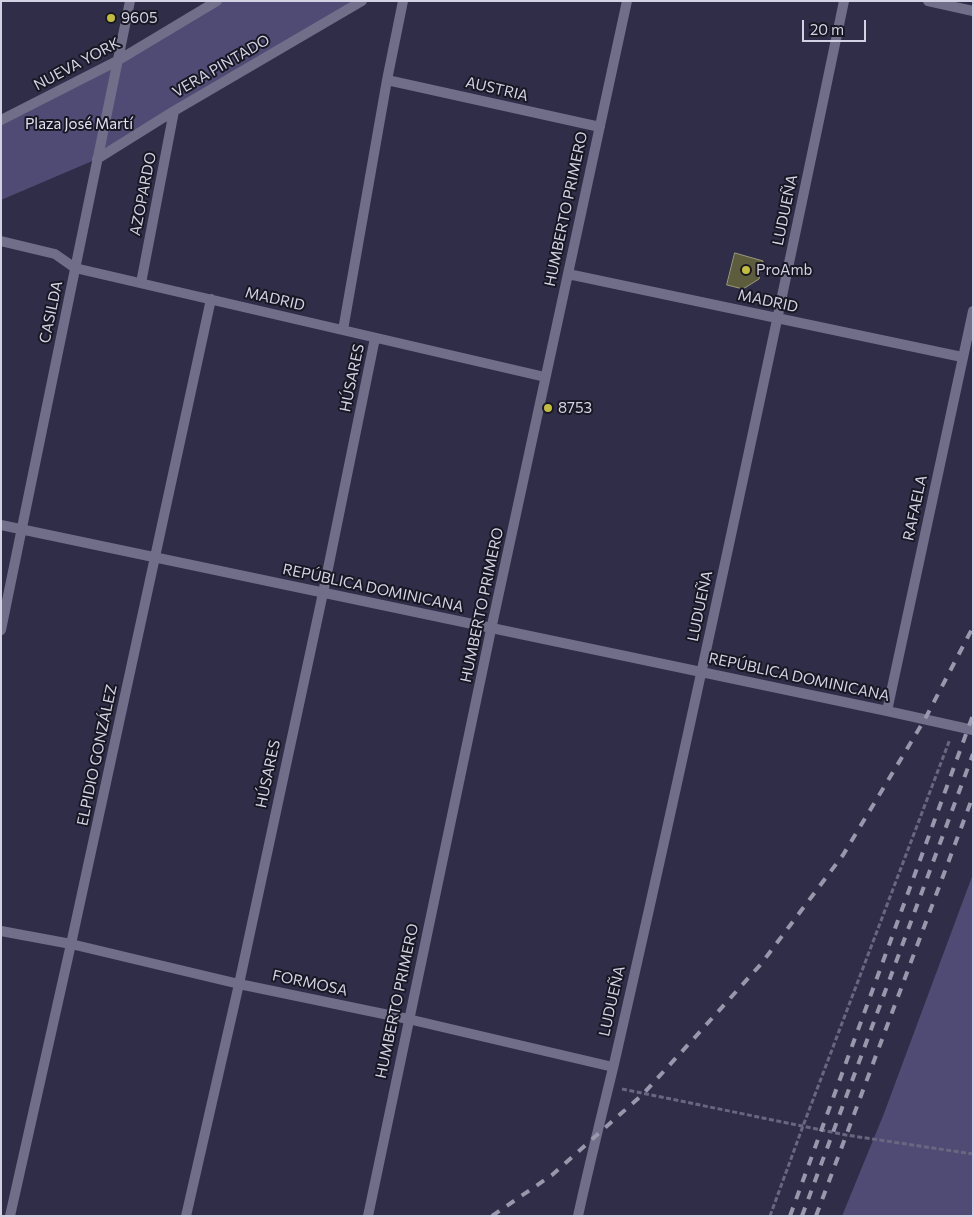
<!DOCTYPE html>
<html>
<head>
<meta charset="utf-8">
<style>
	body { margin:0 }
	#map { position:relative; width:974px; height:1217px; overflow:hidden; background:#302d48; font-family:Commissioner,sans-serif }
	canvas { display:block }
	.frame { position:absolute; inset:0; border:2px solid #d3d2e4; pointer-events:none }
	.scale { position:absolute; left:802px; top:20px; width:64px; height:22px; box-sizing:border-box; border:2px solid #d3d2e4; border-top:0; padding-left:6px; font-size:15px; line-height:18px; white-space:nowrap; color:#d3d2e4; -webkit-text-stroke:4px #181723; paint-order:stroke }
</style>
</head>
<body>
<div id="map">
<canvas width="974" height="1217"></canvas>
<div class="frame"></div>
<div class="scale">20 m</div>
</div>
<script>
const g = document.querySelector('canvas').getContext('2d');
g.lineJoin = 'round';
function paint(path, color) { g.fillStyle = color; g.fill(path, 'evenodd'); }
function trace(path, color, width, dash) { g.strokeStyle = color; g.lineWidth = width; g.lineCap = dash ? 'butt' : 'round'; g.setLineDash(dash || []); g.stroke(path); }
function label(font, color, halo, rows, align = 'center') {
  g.font = font + ' Commissioner,sans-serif'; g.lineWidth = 4; g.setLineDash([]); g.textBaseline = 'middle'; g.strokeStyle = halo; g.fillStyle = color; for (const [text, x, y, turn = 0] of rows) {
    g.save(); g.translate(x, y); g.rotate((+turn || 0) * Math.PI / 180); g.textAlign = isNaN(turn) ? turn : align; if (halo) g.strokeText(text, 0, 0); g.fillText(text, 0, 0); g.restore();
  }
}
const green = new Path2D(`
	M217,1h145l-265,158 -96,41v-80z
	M973,874v342h-131l41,-100z`);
const building = new Path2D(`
	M735,253l28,8 -4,18 -16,10 -16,-4z`);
const path = new Path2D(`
	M622,1089l224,46 127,19
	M770,1216l33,-90 147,-387`);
const minor = new Path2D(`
	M928,1l45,10
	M387,80l213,47
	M1,120l116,-59 100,-60
	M97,159l77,-48 188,-110
	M1,241l54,13 20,14 470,109
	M568,274l394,83
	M141,283l33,-172
	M343,330l44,-250 16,-79
	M1,525l886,186 86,19
	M1,630l129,-629
	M887,711l86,-400
	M1,931l70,13 168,40 169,35 205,48
	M10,1216l61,-272 140,-645
	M186,1216l53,-232 84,-391 52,-255
	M368,1216c83,-406 171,-810 259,-1215
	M578,1216c11,-51 24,-102 36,-152 81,-353 156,-708 230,-1063`);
const rail = new Path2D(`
	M492,1216l60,-41 91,-81 54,-59 64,-71 82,-109 82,-136 48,-92
	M790,1216l183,-501
	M802,1216l171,-462
	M816,1216l157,-420`);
const markers = [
	[111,18,5,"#c3bd3e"],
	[746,270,5,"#c3bd3e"],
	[548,408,5,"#c3bd3e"]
];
const poiNames = [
	["9605",121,18],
	["ProAmb",756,270],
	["8753",558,408]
];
const streetNames = [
	["NUEVA YORK",77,64,-28],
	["VERA PINTADO",221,66,-30],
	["AUSTRIA",497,89,13],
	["AZOPARDO",143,194,-79],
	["HUMBERTO PRIMERO",566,209,-78],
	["LUDUEÑA",785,210,-78],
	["MADRID",275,299,13],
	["MADRID",768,301,12],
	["CASILDA",51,312,-78],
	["HÚSARES",352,378,-78],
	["RAFAELA",915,508,-78],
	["REPÚBLICA DOMINICANA",373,588,12],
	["HUMBERTO PRIMERO",482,605,-78],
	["LUDUEÑA",700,606,-78],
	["REPÚBLICA DOMINICANA",799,677,12],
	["ELPIDIO GONZÁLEZ",97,755,-78],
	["HÚSARES",268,774,-78],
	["FORMOSA",310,983,12],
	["HUMBERTO PRIMERO",397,1001,-78],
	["LUDUEÑA",612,1001,-77]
];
const parkNames = [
	["Plaza José Martí",79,124]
];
paint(green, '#4f4b74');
paint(building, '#5d5c3d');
trace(building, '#9c9c7a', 1);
trace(path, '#69677f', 3, [5, 2.5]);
trace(minor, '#706e88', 10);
trace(rail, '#9897ac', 4, [9, 9]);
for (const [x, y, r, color] of markers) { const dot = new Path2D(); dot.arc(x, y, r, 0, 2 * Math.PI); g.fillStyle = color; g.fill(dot); trace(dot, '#181723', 2); }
label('15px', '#d3d2e4', '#181723', poiNames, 'left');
label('15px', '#d3d2e4', '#181723', streetNames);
label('15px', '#e3e2f4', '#181723', parkNames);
</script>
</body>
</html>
